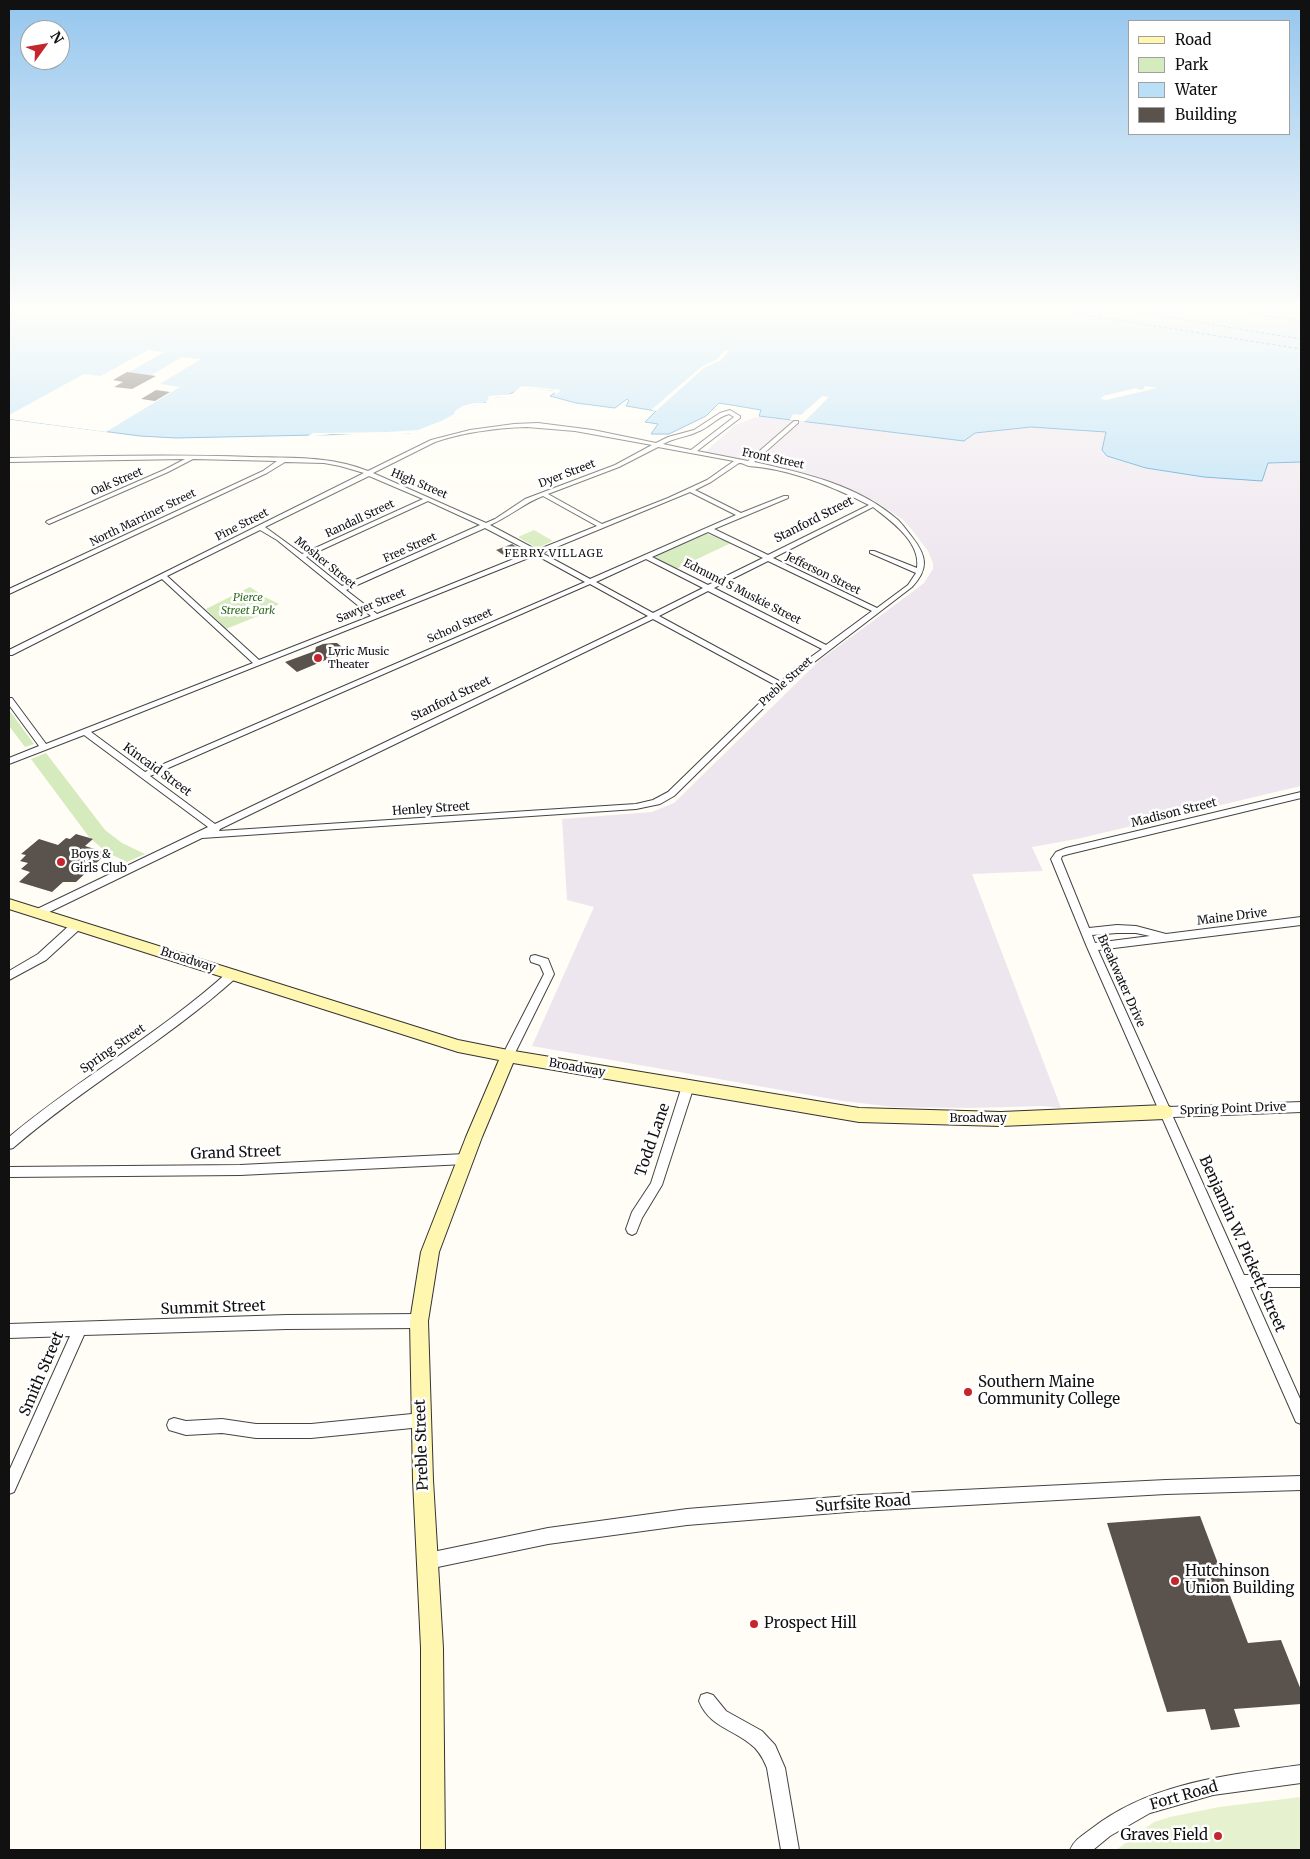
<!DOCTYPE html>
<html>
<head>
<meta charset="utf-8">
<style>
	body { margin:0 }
	#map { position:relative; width:1310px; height:1859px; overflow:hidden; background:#fffdf5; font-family:Merriweather,serif }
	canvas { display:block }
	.frame { position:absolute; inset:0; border:10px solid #111; pointer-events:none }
	.legend { position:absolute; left:1128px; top:20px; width:162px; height:115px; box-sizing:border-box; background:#fff; border:1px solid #a0a0a0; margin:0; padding:6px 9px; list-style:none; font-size:15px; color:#111 }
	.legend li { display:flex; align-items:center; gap:10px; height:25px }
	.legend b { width:25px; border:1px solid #a0a0a0 }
	.north { position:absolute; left:20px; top:20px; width:50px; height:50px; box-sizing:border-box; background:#fff; border:1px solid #a0a0a0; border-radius:50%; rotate:58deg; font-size:14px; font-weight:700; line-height:20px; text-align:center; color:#111 }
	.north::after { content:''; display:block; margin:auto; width:18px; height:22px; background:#c4262e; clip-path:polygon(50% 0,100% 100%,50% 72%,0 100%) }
</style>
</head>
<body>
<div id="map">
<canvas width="1310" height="1859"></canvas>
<div class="frame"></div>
<ul class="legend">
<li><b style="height:6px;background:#fff6b0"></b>Road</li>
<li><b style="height:14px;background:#d5ebbd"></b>Park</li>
<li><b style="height:14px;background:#b9e0f7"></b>Water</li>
<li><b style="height:14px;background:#5a524d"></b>Building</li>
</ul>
<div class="north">N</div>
</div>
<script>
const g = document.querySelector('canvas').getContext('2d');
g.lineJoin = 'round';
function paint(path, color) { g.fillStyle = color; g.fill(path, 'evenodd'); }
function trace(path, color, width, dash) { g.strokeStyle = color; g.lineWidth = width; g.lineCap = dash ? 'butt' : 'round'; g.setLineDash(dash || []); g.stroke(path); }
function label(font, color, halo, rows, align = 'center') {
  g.font = font + ' Merriweather,serif'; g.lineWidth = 5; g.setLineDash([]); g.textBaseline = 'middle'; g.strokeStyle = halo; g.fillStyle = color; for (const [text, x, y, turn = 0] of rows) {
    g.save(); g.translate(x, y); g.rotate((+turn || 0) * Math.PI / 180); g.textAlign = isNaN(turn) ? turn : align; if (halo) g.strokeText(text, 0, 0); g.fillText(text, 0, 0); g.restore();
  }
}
const industrial = new Path2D(`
	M756,417h42l-48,42 -7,1 -38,-8 30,-27z
	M802,421l162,20 11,-8 56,-6 75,4 -4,19 5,6 39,12 58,9 64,-14 33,-1v324l-224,53 -45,8 11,24 -71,3 89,234 -18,-2 -72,2 -78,-1 -50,-6 -311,-55 62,-139 -27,-7 -5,-81 90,-7 22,-9 146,-143 91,-67 13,-10 9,-14v-6l-5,-12 -16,-21 -10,-11 -27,-18 -62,-26 -56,-13z`);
const green = new Path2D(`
	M534,530l19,11 -16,7 -19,-11z
	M705,533l26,10 -55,26 -21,-11 2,-3z
	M250,587l15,10 14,7 -21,12 -32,13 -20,-20z
	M9,710l25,34 -9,3 -16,-21z
	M46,753l59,77 17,13 23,11 -18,8 -21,-10 -17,-15 -58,-78z`);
const pitch = new Path2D(`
	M1301,1797v53h-185l38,-28 16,-5 49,-10z`);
const water = new Path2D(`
	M9,312h1292v150l-33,1 -6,18 -58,-4 -58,-9 -39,-12 -5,-6 4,-18 -75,-5 -56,6 -11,8 -205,-25 2,-6 -42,-7 -13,13 -37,18h-18l7,-10 -13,-2 11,-11 -30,-5 3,-5 -2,-2 -12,9 -39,-5 -26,-7 8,-5 -35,-4c-14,9 -17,8 -32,12l-1,3 -20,4 -40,22 -21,5 -233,5 -36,-2 -131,-17z`);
const pier = new Path2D(`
	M148,350l16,2 -47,27 21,4 44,-26 19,2 -41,25 20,3 -74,45 -97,-13v-4l75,-41 17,2z
	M725,350l4,1 -8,9 -17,8 -48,43 -5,-1 50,-43 16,-8z
	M524,386l37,4 -4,4 -2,-1v-2l-31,-3 -10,7 -18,3 -10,7 -14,1 -41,23 -15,4 -40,3 -44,-2 -26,3 7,-4h8l66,-1 31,-2 23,-9 13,-7 1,-3 7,-5 12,-3h12l3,-7 23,-2 8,-7z
	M1146,386l11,2 -51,12 -5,-1 2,-3 33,-8 4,2 5,-1 -1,-2z
	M822,396l7,1 -25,25 -14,-2 3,-6 8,1z`);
const ferry = new Path2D(`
	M1066,312l235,37
	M1136,312l165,27
	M1243,312l58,9`);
const building = new Path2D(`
	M127,372l29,4 -24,13 -18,-2 9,-5 -10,-2z
	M156,390l14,2 -15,9 -14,-2z
	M512,544l12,8 -16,6 -12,-8z
	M333,643h4l10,8 -50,21 -12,-10 30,-11 1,-4 7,-3z
	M76,834l17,5 -8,7 22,7 -31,29h-13l-11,10 -33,-10 11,-10 -9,-3 7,-6 -8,-2 6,-6 -5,-1 18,-15 19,6 8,-7 4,1z
	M1200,1516l48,127 33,-3 20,50v14l-67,5 6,18 -29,3 -6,-21 -38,3 -60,-189z`);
const street = new Path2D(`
	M730,410l10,6v2l-43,33 51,10 46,-40h4v2l-44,39c50,11 104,23 144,58 5,5 10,12 14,17 15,19 17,32 0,50l-116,89 -122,120 -14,8 -24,5 -434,29 -161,78h-6l-2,-3 2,-3 173,-83 -124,-92 -75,29v-6l30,-12 -30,-41v-7h3l34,46 207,-81 -91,-84 -150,76h-3v-5l355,-177 -24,-7 -16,-3 -39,-1 -18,11 -258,121v-5l254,-118 14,-10 -84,-2 -25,13 -119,52 -3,-2 1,-1 117,-51 21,-11 -176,3v-4c81,-2 162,-4 243,-1 39,1 79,-1 116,14l63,-31 39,-10 44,-6 24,-1 55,7 63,13 12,-6 26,-7 26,-17zM729,414l5,3 -43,33 -28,-6c11,-6 23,-7 34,-12 12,-4 20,-15 32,-18zM527,427l48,4 77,14 -37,20 -90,34 -30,20 -9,4 -113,-50 62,-31c30,-10 61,-14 92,-15zM658,447l76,14 -27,19 -39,18 -66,26 -54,-30 71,-27zM739,463c5,0 5,2 10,3 41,3 83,20 120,39l-101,50 -54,-26 74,-31v-2h-4l-43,17 -46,-23 16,-8zM369,476l54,23 -121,55 -37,-27zM690,492l46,23 -146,64 -48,-26zM543,496l54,30 -60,24 -47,-25c19,-8 34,-22 53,-29zM428,501l52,24 -138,61 -36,-29zM873,507c18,14 48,35 44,61l-43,-17h-4v2l46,20 -8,12 -31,23 -104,-50zM485,528l46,24 -154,62 -31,-24zM260,530l17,10 94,76 -112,44 -92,-84zM708,532l55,26 -55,27 -56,-28zM536,555l49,27 -440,190 -54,-40zM646,559l57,29 -50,25 -57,-31zM768,561l104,50 -46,34 -112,-57zM590,584l58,32 -433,208 -65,-48zM708,591l114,58 -32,23 -9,10 -122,-66zM653,619l124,67 -109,106 -15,8 -17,4 -417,27 1,-2z
	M1301,792v6l-232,56 -7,2 -1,3 28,69 28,-3 19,1 30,8 135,-17v8l-203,25 71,157 132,-5v10l-128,5 71,158h57v12h-51l51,114v23l-5,-2 -209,-475 -36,-88 5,-7 10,-4zM1117,933h19l14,3 -55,7 -3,-8z
	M76,922l5,4 -1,3 -34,31 -37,20v-9l29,-17 34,-31z
	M535,955l13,4 6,15 -42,85 -4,2 -4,-2 -2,-3 42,-82 -4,-9 -9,-3 -1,-3 1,-3z
	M233,970l4,1 1,3 -1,3c-70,63 -152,109 -224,171l-4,1v-12c70,-59 152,-104 220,-166z
	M688,1081l4,2 2,3 -32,99 -20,33 -6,15 -4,2 -4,-2 -2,-4 6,-17 19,-29 31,-97 2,-3z
	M465,1154l4,1 2,4 -2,4 -4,1 -225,11 -231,2v-10l231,-2z
	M419,1314l5,2 2,5 -2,5 -5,2 -132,1 -203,6 -70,157 -5,2v-23l61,-135 -61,2v-14l278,-9z
	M422,1413l5,2 2,5 -2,5 -5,2 -111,11h-55l-34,-5 -36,2 -17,-5 -2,-5 2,-5 5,-2 12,3 36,-2 34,5h55z
	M1301,1476v14l-135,4 -306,17 -173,14 -139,19 -120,25 -5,-3 -3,-5 3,-5 5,-3 120,-25 139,-19 173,-14 306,-15z
	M707,1693l6,2 13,16 36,20 13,14 10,23 14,82h-18l-14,-82c-4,-10 -9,-19 -18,-25 -19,-15 -40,-17 -50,-42l2,-6z
	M1301,1765v18l-88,12 -63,18 -40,23 -17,14h-23c4,-10 13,-15 21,-21 60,-47 138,-54 210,-64z`);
const secondary = new Path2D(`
	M9,899l449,141 50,10 351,58 142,4 164,-7 6,2 2,5 -2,5 -6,2 -164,7 -142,-4 -346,-59 -31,74 -43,115 -11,69 5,159 10,168 2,202h-24v-202l-8,-168 -3,-159 11,-69 45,-115 33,-77 -41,-8 -449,-143z`);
const markers = [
	[318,658,5,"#c4262e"],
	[61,862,5,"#c4262e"],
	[968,1392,5,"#c4262e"],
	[1175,1581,5,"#c4262e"],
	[754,1624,5,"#c4262e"],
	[1218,1836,5,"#c4262e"]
];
const farStreetnames = [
	["Front Street",773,459,12],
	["Dyer Street",567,474,-21],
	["Oak Street",117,482,-23],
	["High Street",419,484,23],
	["North Marriner Street",143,518,-26],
	["Randall Street",360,519,-25],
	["Pine Street",242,525,-27],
	["Free Street",410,548,-24],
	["Mosher Street",325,563,39],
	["Jefferson Street",823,574,26],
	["Edmund S Muskie Street",742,592,27],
	["Sawyer Street",371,606,-22],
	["School Street",460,626,-24],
	["Preble Street",786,682,-42]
];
const farNeighbourhoodnames = [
	["FERRY VILLAGE",554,554]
];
const farParknames = [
	["Pierce",248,598],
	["Street Park",248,611]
];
const farPoinames = [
	["Lyric Music",328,652],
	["Theater",328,665]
];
const streetNames = [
	["Stanford Street",814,520,-27],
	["Stanford Street",451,699,-26],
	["Kincaid Street",157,770,36],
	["Henley Street",431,809,-4],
	["Madison Street",1174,813,-14],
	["Maine Drive",1232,917,-7],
	["Broadway",188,960,18],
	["Breakwater Drive",1121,981,66],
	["Spring Street",113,1049,-35],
	["Broadway",577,1068,10],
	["Spring Point Drive",1233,1109,-2],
	["Broadway",978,1119]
];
const poiNames = [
	["Boys &",71,855],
	["Girls Club",71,869]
];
const nearStreetnames = [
	["Todd Lane",653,1140,-71],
	["Grand Street",236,1153,-2],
	["Benjamin W. Pickett Street",1242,1244,66],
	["Summit Street",213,1308,-2],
	["Smith Street",42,1374,-67],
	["Preble Street",422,1445,-92],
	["Surfsite Road",863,1504,-4],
	["Fort Road",1184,1796,-16]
];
const nearPoinames = [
	["Southern Maine",978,1383],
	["Community College",978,1400],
	["Hutchinson",1185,1572],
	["Union Building",1185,1589],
	["Prospect Hill",764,1624],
	["Graves Field",1208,1836,"right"]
];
paint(industrial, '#eee6ef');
paint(green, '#d5ebbd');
paint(pitch, '#e6f2cf');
paint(water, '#b9e0f7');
trace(water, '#3f96cf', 1);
paint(pier, '#fffdf5');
trace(ferry, '#1768a6', 1, [3, 2.5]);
paint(building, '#5a524d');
trace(street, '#444', 2);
trace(secondary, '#333', 2);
paint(street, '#fff');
paint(secondary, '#fff6b0');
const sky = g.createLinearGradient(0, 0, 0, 573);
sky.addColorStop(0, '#95c6ee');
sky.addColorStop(0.54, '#fffefa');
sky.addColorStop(1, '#fffefa00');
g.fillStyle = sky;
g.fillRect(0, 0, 1310, 573);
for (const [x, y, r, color] of markers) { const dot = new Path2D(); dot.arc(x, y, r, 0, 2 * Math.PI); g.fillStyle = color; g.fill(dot); trace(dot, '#fff', 2); }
label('11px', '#111', '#fff', farStreetnames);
g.letterSpacing = '1px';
label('11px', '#111', '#fff', farNeighbourhoodnames);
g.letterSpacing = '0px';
label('italic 11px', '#2f6b1f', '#fff', farParknames);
label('11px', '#111', '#fff', farPoinames, 'left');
label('12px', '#111', '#fff', streetNames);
label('12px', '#111', '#fff', poiNames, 'left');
label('15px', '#111', '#fff', nearStreetnames);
label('15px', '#111', '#fff', nearPoinames, 'left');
</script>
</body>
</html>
